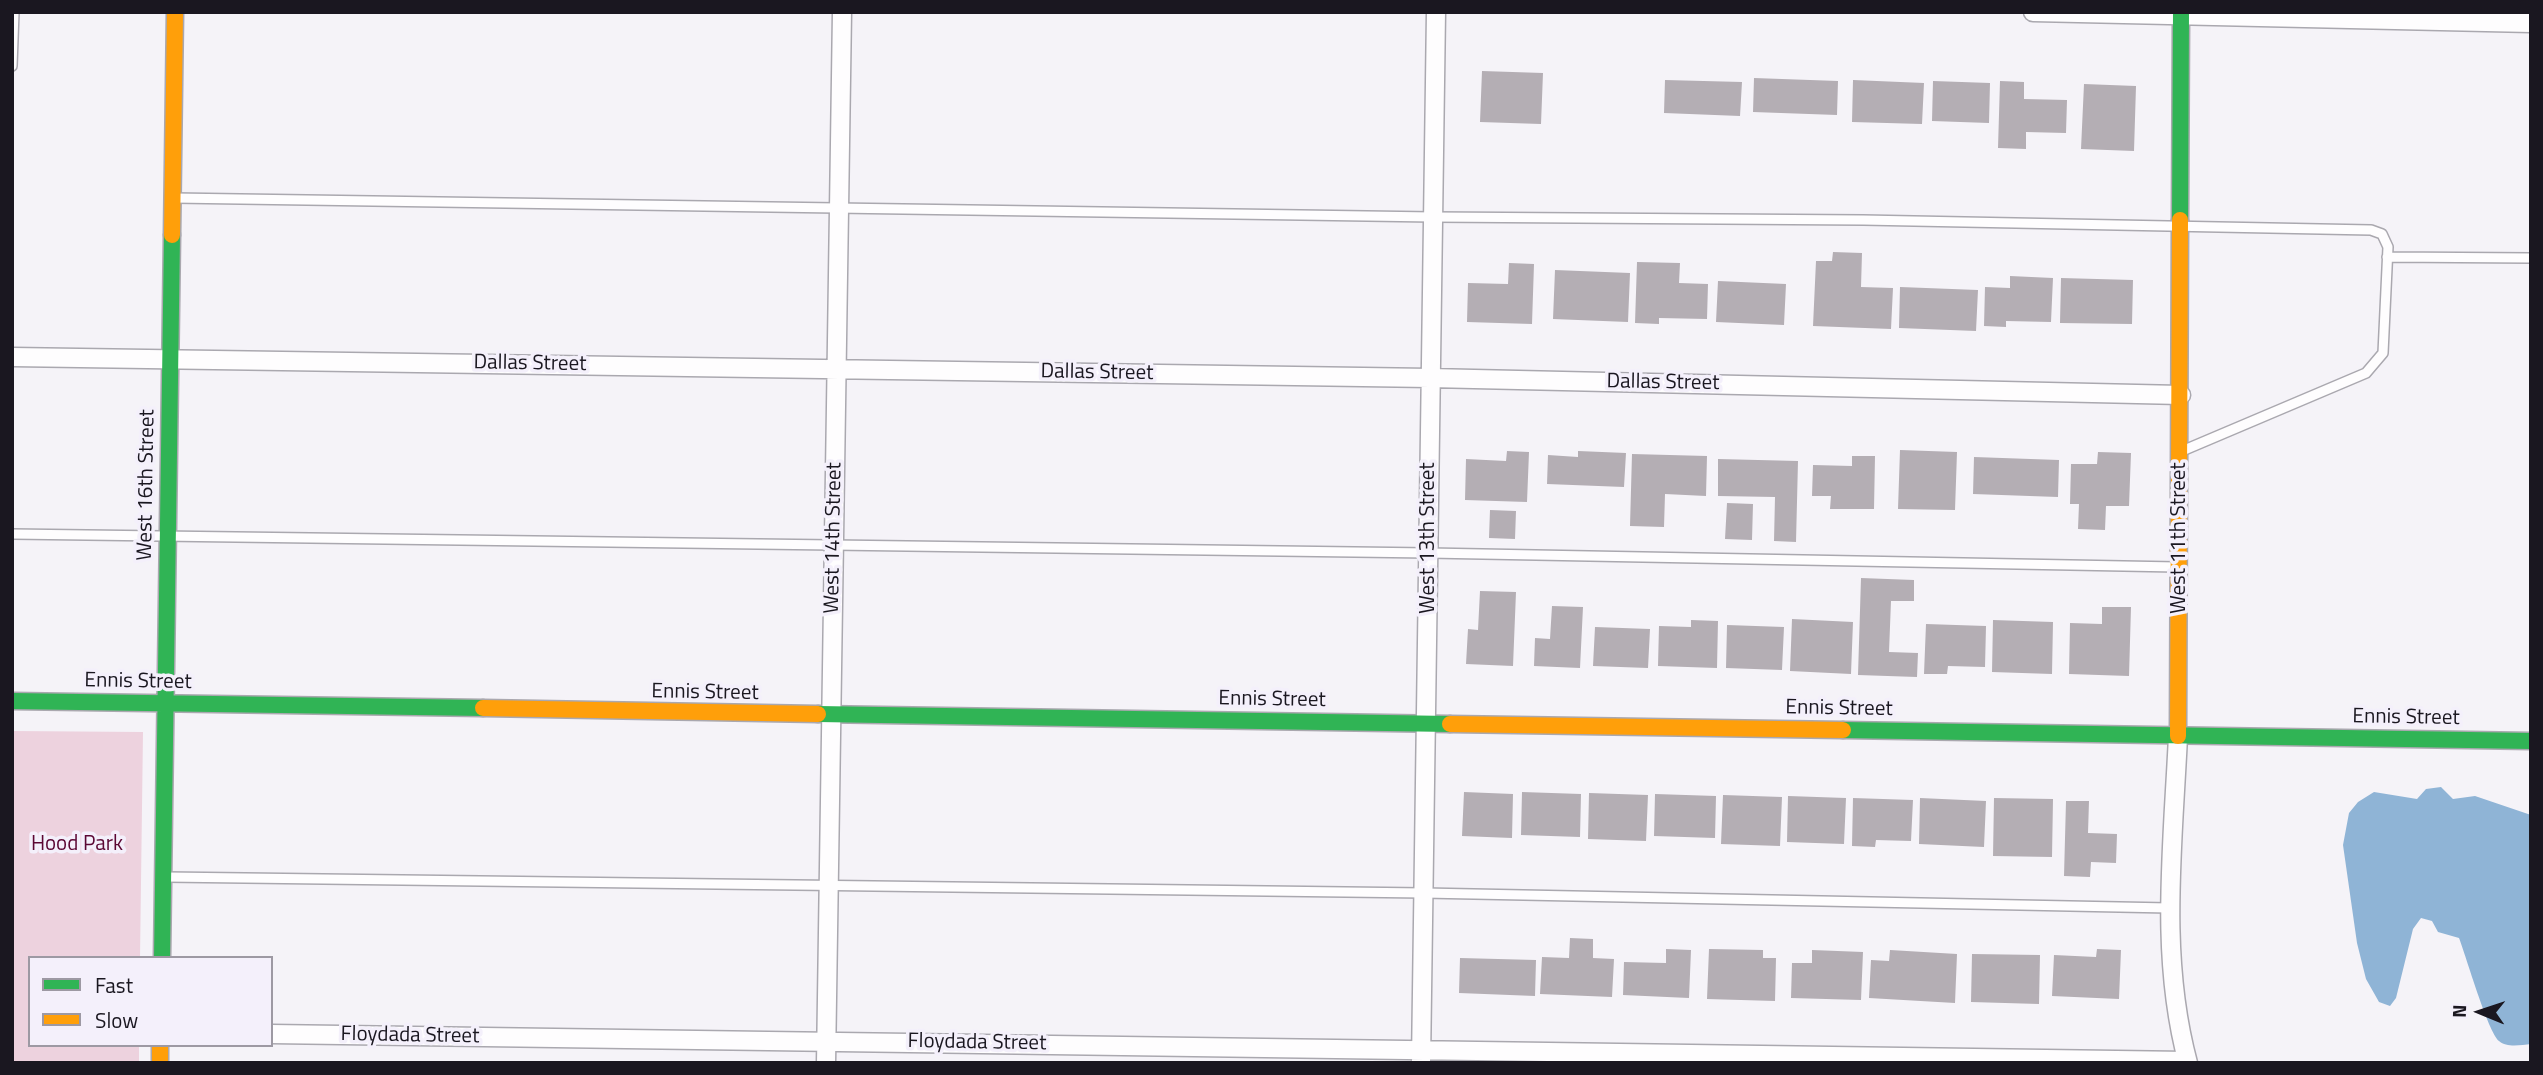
<!DOCTYPE html>
<html>
<head>
<meta charset="utf-8">
<style>
	body { margin:0 }
	#map { position:relative; width:2543px; height:1075px; overflow:hidden; background:#f5f3f8; font-family:"Titillium Web",sans-serif }
	canvas { display:block }
	.frame { position:absolute; inset:0; border:14px solid #1a1720; pointer-events:none }
	.legend { position:absolute; left:28px; top:956px; width:245px; height:91px; box-sizing:border-box; background:#f4f0fb; border:2px solid #9d99a3; margin:0; padding:9px 12px; list-style:none; font-size:21px; color:#1a1720 }
	.legend li { display:flex; align-items:center; gap:14px; height:35px }
	.legend b { width:35px; border:2px solid #9d99a3 }
	.north { position:absolute; left:2445px; top:977px; width:70px; height:70px; -webkit-text-stroke:5px #f4f0fb; paint-order:stroke; rotate:272deg; font-size:19px; font-weight:700; line-height:28px; text-align:center; color:#1a1720 }
	.north::after { content:''; display:block; margin:auto; width:24px; height:32px; background:#1a1720; clip-path:polygon(50% 0,100% 100%,50% 72%,0 100%) }
</style>
</head>
<body>
<div id="map">
<canvas width="2543" height="1075"></canvas>
<div class="frame"></div>
<ul class="legend">
<li><b style="height:9px;background:#30b455"></b>Fast</li>
<li><b style="height:9px;background:#ff9f0a"></b>Slow</li>
</ul>
<div class="north">N</div>
</div>
<script>
const g = document.querySelector('canvas').getContext('2d');
g.lineJoin = 'round';
function paint(path, color) { g.fillStyle = color; g.fill(path, 'evenodd'); }
function trace(path, color, width, dash) { g.strokeStyle = color; g.lineWidth = width; g.lineCap = dash ? 'butt' : 'round'; g.setLineDash(dash || []); g.stroke(path); }
function label(font, color, halo, rows, align = 'center') {
  g.font = font + ' "Titillium Web",sans-serif'; g.lineWidth = 7; g.setLineDash([]); g.textBaseline = 'middle'; g.strokeStyle = halo; g.fillStyle = color; for (const [text, x, y, turn = 0] of rows) {
    g.save(); g.translate(x, y); g.rotate((+turn || 0) * Math.PI / 180); g.textAlign = isNaN(turn) ? turn : align; if (halo) g.strokeText(text, 0, 0); g.fillText(text, 0, 0); g.restore();
  }
}
const green = new Path2D(`
	M12,731l131,1 -3,226h-110v87h109v18h-127z`);
const water = new Path2D(`
	M2441,787l12,12 22,-3 56,19v229c-10,1 -24,4 -32,-3 -11,-9 -33,-85 -40,-103l-21,-6 -6,-11 -11,-3 -8,11 -17,69 -6,8 -11,-4 -13,-23 -9,-36 -14,-98 6,-32 9,-11 16,-10 43,7 9,-10z`);
const building = new Path2D(`
	M1482,71l61,2 -2,51 -61,-2z
	M1754,78l84,3 -1,34 -84,-3z
	M1665,80l77,2 -2,34 -76,-3z
	M1853,80l71,3 -2,41 -70,-2z
	M1933,81l57,2 -1,40 -57,-2z
	M2000,81l24,1v17l43,1 -1,33 -40,-1v17l-28,-1z
	M2084,84l52,2 -2,65 -53,-2z
	M1833,252l29,1 -1,34 32,1 -2,41 -78,-3 3,-65h16z
	M1637,262l43,1 -1,20 29,1 -1,35 -48,-1v6l-24,-1z
	M1509,263l25,1 -2,60 -65,-2 1,-39 40,1z
	M1555,270l75,3 -2,49 -75,-3z
	M2010,276l43,2 -2,44 -45,-1v6l-22,-1 1,-39 25,1z
	M2061,278l72,2 -1,44 -72,-1z
	M1718,281l68,3 -2,41 -68,-3z
	M1900,287l78,3 -2,41 -77,-3z
	M1900,450l57,2 -2,58 -57,-1z
	M1507,451l22,1 -2,50 -62,-2 1,-41 40,2z
	M1578,451l48,2 -2,34 -77,-3 1,-29 30,2z
	M2098,452l33,1 -2,53h-23l-1,24 -27,-1 1,-25h-9l1,-40h26z
	M1632,454l75,2 -1,40 -41,-2 -1,33 -34,-1z
	M1852,456h23l-1,53h-44l1,-13h-19l1,-31 39,1z
	M1974,457l85,3 -1,37 -85,-3z
	M1718,459l80,2 -2,81 -22,-1 1,-44 -57,-1z
	M1727,503l26,1 -1,36 -27,-1z
	M1490,510l26,1 -1,28 -26,-1z
	M1861,578l53,2v21h-23l-2,51 29,1 -1,24 -59,-2z
	M1480,591l36,1 -3,74 -47,-2 2,-35 10,1z
	M1552,606l31,1 -3,61 -46,-2 1,-28 15,1z
	M2102,607h29l-2,69 -60,-2 1,-51 32,1z
	M1792,619l61,3 -2,52 -61,-3z
	M1691,620l27,1 -1,47 -59,-2 1,-40 32,1z
	M1993,620l60,2 -1,52 -60,-2z
	M1926,624l60,2 -1,41 -37,-1 -1,8h-23z
	M1727,625l57,2 -2,43 -56,-2z
	M1595,627l55,2 -2,39 -55,-2z
	M1464,792l49,2 -1,44 -50,-2z
	M1522,792l59,2 -1,43 -59,-2z
	M1589,793l59,2 -2,46 -58,-2z
	M1655,794l61,2 -1,42 -61,-2z
	M1723,795l59,2 -2,49 -59,-2z
	M1788,796l58,2 -2,46 -57,-2z
	M1853,798l60,2 -2,41 -35,-1 -1,7 -23,-1z
	M1920,798l66,3 -2,46 -65,-3z
	M1994,798l59,1 -1,58 -59,-1z
	M2066,801h23l-1,32 29,1 -1,29 -25,-1 -1,15 -26,-1z
	M1570,938l23,1v19l21,1 -2,38 -72,-3 2,-37 27,1z
	M1666,949l25,1 -2,48 -66,-3 1,-33 42,1z
	M1709,949l54,1v8h13l-1,43 -68,-2z
	M2097,949l24,1 -2,49 -67,-3 2,-41 42,2z
	M1812,950l51,2 -2,48 -70,-2 1,-35h20z
	M1890,950l67,4 -2,49 -86,-5 2,-38 18,1z
	M1972,954l68,1 -1,49 -68,-2z
	M1460,958l76,2 -1,36 -76,-3z`);
const lane = new Path2D(`
	M12,66l2,-54
	M174,198l1259,19 430,3 508,10 11,4 6,13 -5,106 -17,20 -184,78
	M2387,257l144,1
	M12,534l1417,19 748,14
	M166,877l1258,16 745,15`);
const street = new Path2D(`
	M2033,12l498,11
	M12,357l1418,21 751,17
	M2178,736c-5,109 -19,220 10,327
	M271,1034l1916,27
	M1421,1062l15,-1050
	M826,1063l16,-1051`);
const fast = new Path2D(`
	M2180,220l1,-208
	M12,701l471,7
	M818,714l632,10
	M1843,730l688,11
	M162,958l10,-723`);
const slow = new Path2D(`
	M172,235l3,-223
	M483,708l335,6
	M1450,724l393,6
	M2178,736l2,-516
	M160,1045v18`);
const streetNames = [
	["Dallas Street",530,364,1],
	["Dallas Street",1097,373,1],
	["Dallas Street",1663,383,1],
	["West 16th Street",147,485,-89],
	["West 14th Street",834,538,-89],
	["West 13th Street",1429,538,-90],
	["West 11th Street",2180,538,-90],
	["Ennis Street",138,682,1],
	["Ennis Street",705,693,1],
	["Ennis Street",1272,700,1],
	["Ennis Street",1839,709,1],
	["Ennis Street",2406,718,1],
	["Floydada Street",410,1036,1],
	["Floydada Street",977,1043,1]
];
const parkNames = [
	["Hood Park",77,845]
];
paint(green, '#edd2de');
paint(water, '#8fb4d6');
paint(building, '#b4aeb4');
trace(lane, '#aaa8af', 12);
trace(street, '#aaa8af', 21);
trace(fast, '#aaa8af', 19);
trace(slow, '#aaa8af', 19);
trace(lane, '#fefdfe', 9);
trace(street, '#fefdfe', 18);
trace(fast, '#30b455', 16);
trace(slow, '#ff9f0a', 16);
label('21px', '#1a1720', '#f4f0fb', streetNames);
label('21px', '#5b0733', '#f4f0fb', parkNames);
</script>
</body>
</html>
